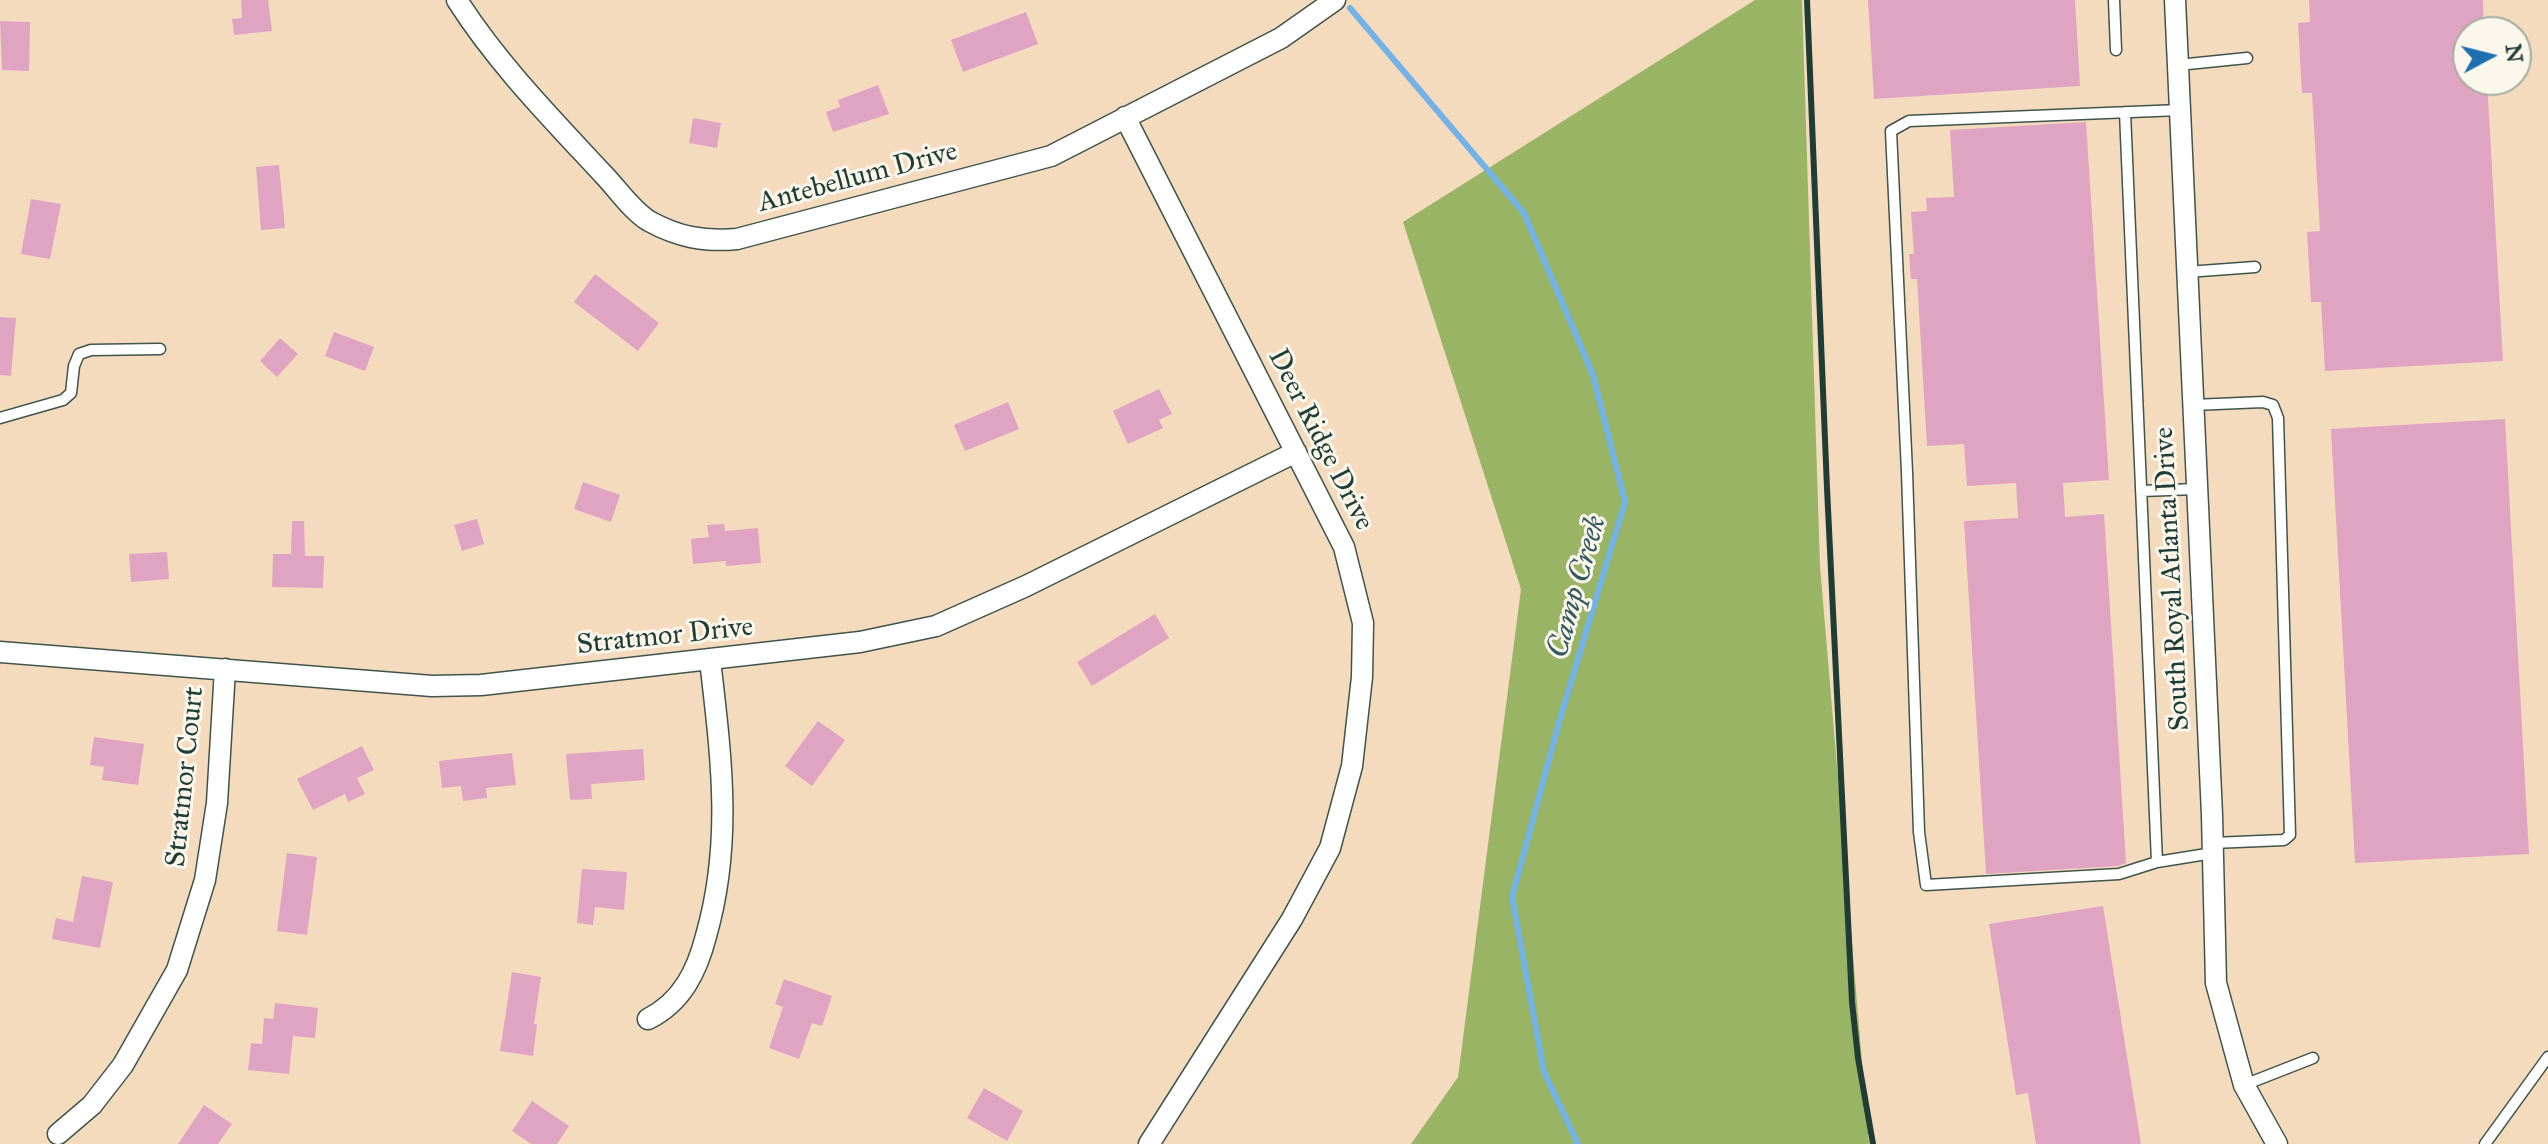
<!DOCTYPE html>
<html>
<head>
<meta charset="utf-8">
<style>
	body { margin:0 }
	#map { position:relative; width:2548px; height:1144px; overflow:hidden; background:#f4dbbe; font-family:"IM FELL Great Primer",serif }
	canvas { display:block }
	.north { position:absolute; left:2452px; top:16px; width:80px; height:80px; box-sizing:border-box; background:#fbf7ec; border:2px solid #a3ada2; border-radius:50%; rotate:83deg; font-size:22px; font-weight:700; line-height:32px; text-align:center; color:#1f3d34 }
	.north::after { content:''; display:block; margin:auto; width:28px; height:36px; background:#1f6fb2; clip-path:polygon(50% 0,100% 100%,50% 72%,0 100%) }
</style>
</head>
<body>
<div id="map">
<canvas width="2548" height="1144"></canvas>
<div class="north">N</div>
</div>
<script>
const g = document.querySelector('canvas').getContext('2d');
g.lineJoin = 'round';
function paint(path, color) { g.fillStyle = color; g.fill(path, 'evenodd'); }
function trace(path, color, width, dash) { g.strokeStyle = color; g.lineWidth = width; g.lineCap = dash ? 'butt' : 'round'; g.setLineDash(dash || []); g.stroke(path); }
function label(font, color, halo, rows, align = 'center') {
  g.font = font + ' "IM FELL Great Primer",serif'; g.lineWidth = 6; g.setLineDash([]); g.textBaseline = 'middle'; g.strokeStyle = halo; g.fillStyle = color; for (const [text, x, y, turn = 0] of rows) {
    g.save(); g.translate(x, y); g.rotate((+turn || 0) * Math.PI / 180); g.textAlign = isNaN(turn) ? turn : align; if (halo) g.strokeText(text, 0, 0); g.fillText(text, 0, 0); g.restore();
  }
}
const forest = new Path2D(`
	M1755,0h47l18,566 49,578h-458l47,-67 63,-488 -118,-367z`);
const stream = new Path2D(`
	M1350,8l174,205 69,162 32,127 -65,217 -48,178 32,175 34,72`);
const building = new Path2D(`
	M241,0h27l4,31 -38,4 -2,-16 10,-1z
	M1868,0h207l5,86 -206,13z
	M2309,0h174l1,32h-16v48h19l16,281 -178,10 -4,-69h-10l-4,-70 13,-1 -8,-138h-10l-4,-70 12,-1z
	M1026,12l12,32 -75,28 -12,-32z
	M0,21l30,1 -1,49 -27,-1z
	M878,85l11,29 -56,18 -7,-20 14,-5 -2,-7z
	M693,118l28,5 -4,25 -28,-5z
	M2086,122l23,358 -46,3 2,34 39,-3 22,349 -8,3 -132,8 -22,-353 54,-3 -2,-35 -49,3 -3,-42 -37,2 -10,-167h-6l-2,-25h5l-3,-42 16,-1 -1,-13 28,-1 -4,-67z
	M279,165l6,63 -24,2 -5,-63z
	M31,199l30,5 -11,55 -29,-5z
	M595,274l64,49 -21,28 -64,-49z
	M0,317l16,1 -5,58 -11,-1z
	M334,332l40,15 -9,24 -40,-15z
	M280,338l18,16 -21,23 -17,-16z
	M1159,389l13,25 -13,6 4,8 -35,16 -15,-33z
	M1008,402l11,27 -54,22 -11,-26z
	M2505,419l24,435 -174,9 -24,-434z
	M583,482l37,13 -9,27 -37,-13z
	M477,519l7,25 -22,7 -8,-26z
	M292,521h12l1,35h19l-1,32 -51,-1 1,-33h18z
	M724,524l1,7 33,-3 3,35 -35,3v-5l-33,3 -2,-25 18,-2 -2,-12z
	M167,552l2,27 -38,3 -2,-28z
	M1155,614l14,24 -77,48 -15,-24z
	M818,721l27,19 -33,46 -27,-20z
	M94,737l50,7 -6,41 -36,-5 2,-13 -14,-2z
	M362,746l12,24 -17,8 8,16 -17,8 -3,-8 -32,16 -16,-31z
	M643,749l2,31 -54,4 1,15 -22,1 -4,-46z
	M512,753l4,32 -30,3 1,10 -24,3 -2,-15 -19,2 -3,-27z
	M287,853l30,4 -10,78 -30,-4z
	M582,869l45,3 -3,38 -29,-3 -2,18 -16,-2z
	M82,876l31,6 -13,66 -48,-9 4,-21 17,4z
	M2103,906l38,238h-105l-8,-51 -12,2 -27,-171z
	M512,972l29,5 -7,47h3l-4,32 -33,-5z
	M784,979l48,17 -10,30 -10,-3 -13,36 -30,-11 14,-41 -8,-3z
	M275,1003l43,5 -3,30 -22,-2 -4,38 -41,-4 3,-27 11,1 2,-26 9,1z
	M984,1088l39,23 -16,30 -40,-23z
	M532,1101l37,25 -12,18h-26l-19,-13z
	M204,1105l28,19 -14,20h-40z`);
const lane = new Path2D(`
	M2114,0l2,50
	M2178,65l69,-7
	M2180,110l-271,11 -18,10 16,341 12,360 7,53 193,-11 38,-12 56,-9
	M2125,112l32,750
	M2187,272l68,-5
	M2193,405l70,-3 10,3 5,13 12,417 -6,5 -71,3
	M0,418l63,-18 8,-7 3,-27 5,-12 12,-4 69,-1
	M2141,491l56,-2
	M2244,1085l69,-27
	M2485,1144l63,-87`);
const street = new Path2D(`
	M457,0c40,63 94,118 145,173 14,14 30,38 47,48 29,16 55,21 88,18l314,-83 230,-118 54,-38
	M2175,0l37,815 4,168 28,102 33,59
	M1125,117l219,430 19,76 -1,54 -10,89 -22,82 -38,71 -143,225
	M0,652l432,34 49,-1 379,-43 76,-16 90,-40 270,-134
	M648,1019c34,-17 49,-48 58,-83 27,-94 15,-180 4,-276
	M58,1134l34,-29 31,-40 54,-95 28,-90 12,-77 8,-134`);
const rail = new Path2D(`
	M1807,0l20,488 25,514 6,56 15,86`);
const streetNames = [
	["Antebellum Drive",858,178,-15],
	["Deer Ridge Drive",1320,440,63],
	["South Royal Atlanta Drive",2173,579,-93],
	["Stratmor Drive",665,637,-6],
	["Stratmor Court",186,777,-84]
];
const waterNames = [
	["Camp Creek",1578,587,-74]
];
paint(forest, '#9ab466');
trace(stream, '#72b2e6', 6);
paint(building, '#e0a4c3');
trace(lane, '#3f5549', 13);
trace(street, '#3f5549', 23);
trace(lane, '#fff', 10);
trace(street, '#fff', 20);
trace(rail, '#1f3d34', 6);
label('28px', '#1f3d34', '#fbf7ec', streetNames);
label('italic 30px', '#345a60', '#fbf7ec', waterNames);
</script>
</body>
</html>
